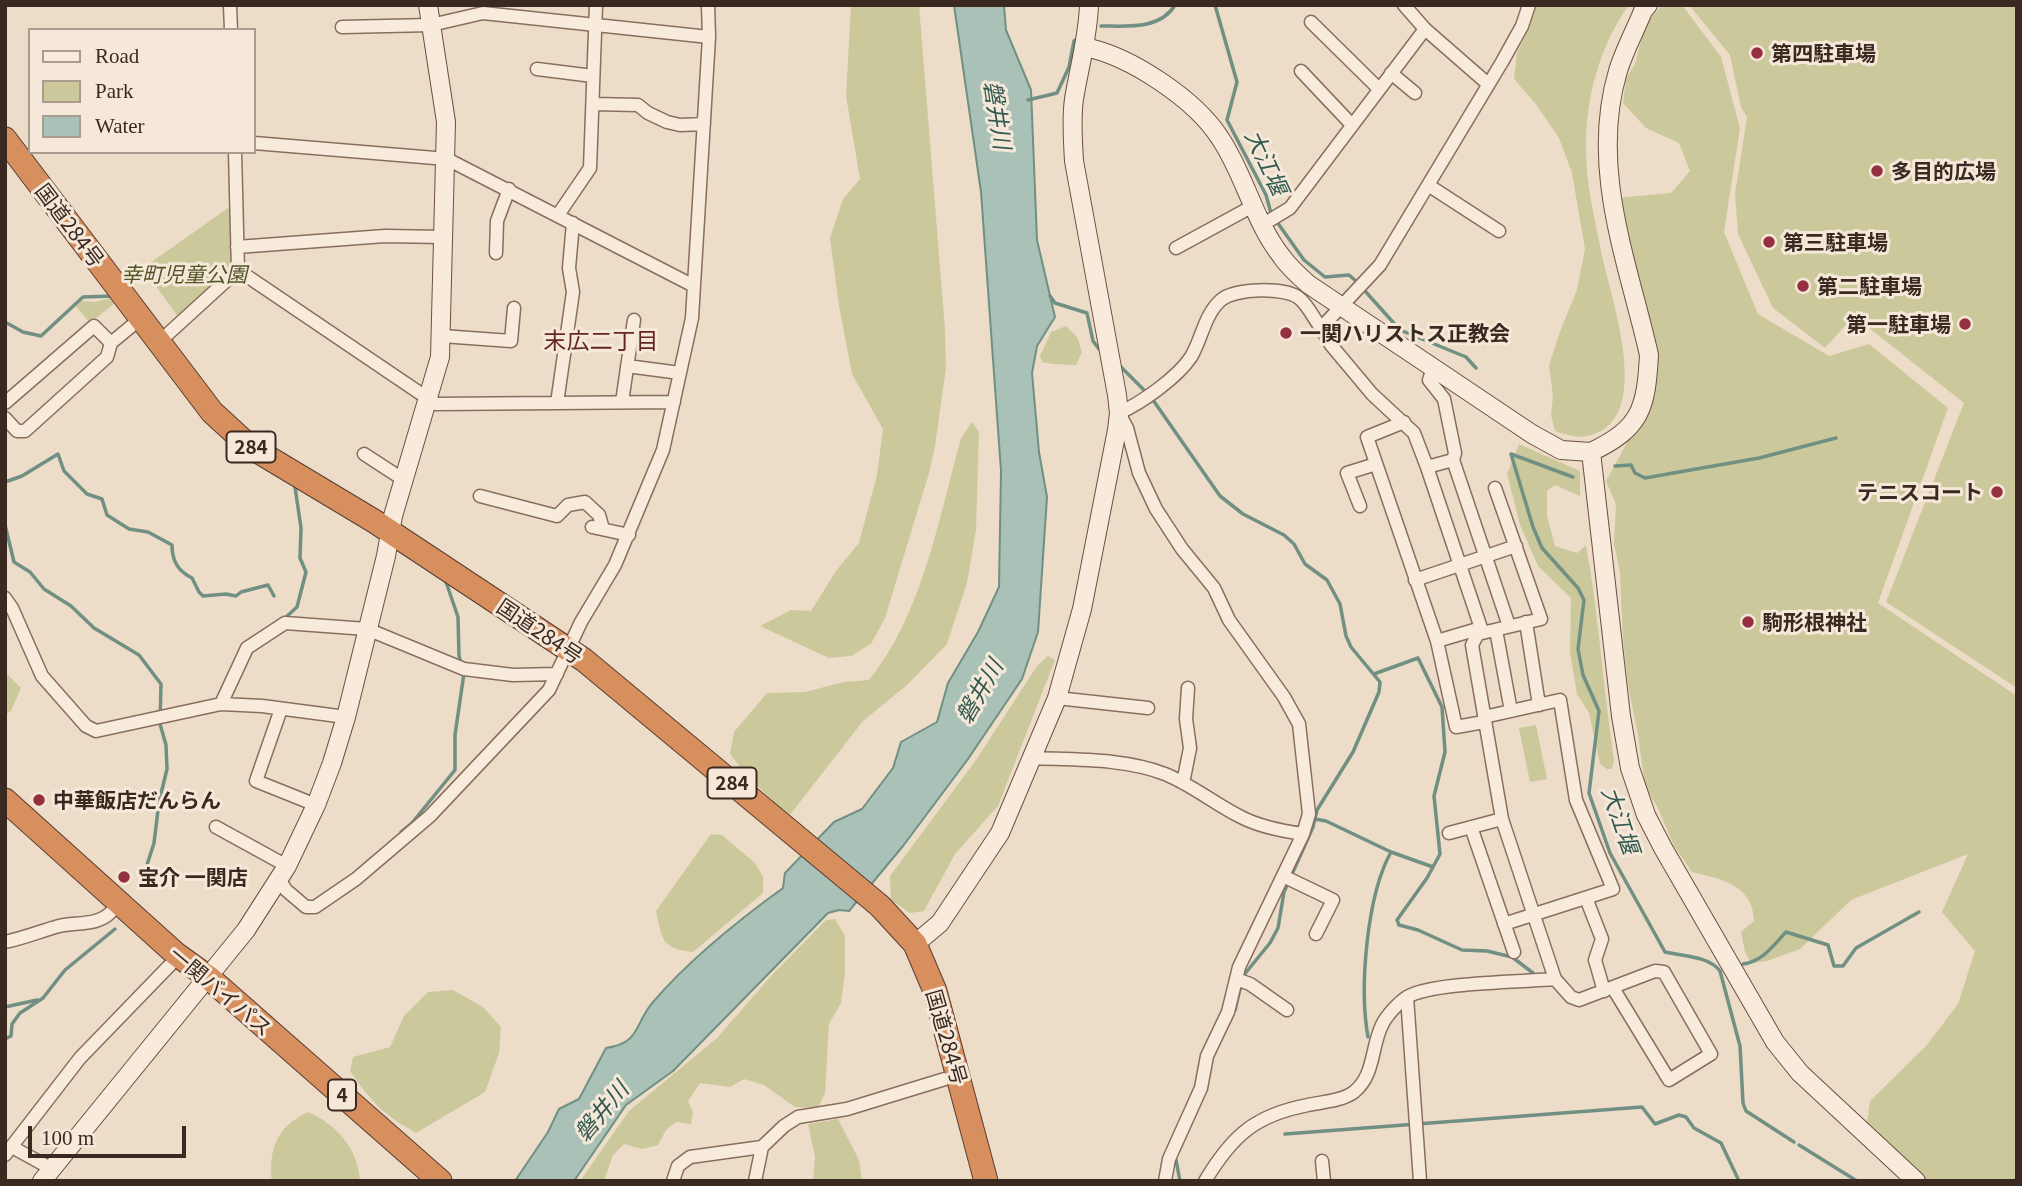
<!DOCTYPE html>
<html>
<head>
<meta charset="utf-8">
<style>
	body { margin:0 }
	#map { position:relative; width:2022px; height:1186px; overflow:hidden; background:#eddcc8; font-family:Georgia,serif }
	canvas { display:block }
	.frame { position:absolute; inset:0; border:7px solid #3a2921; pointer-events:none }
	.legend { position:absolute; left:28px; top:28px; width:228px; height:126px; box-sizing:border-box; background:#f5e8d8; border:2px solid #aa9c8f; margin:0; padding:9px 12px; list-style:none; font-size:21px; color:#3a2921 }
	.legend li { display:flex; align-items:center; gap:14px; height:35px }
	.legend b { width:35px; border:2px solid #aa9c8f }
	.scale { position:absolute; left:28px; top:1126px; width:158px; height:32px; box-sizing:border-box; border:4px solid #3a2921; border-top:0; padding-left:9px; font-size:21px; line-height:24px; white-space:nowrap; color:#3a2921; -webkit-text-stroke:5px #f5e8d8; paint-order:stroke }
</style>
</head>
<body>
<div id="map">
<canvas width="2022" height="1186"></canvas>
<div class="frame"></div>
<ul class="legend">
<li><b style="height:9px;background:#f8ebdc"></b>Road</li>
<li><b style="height:19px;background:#cbc99c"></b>Park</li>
<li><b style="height:19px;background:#a9c1b6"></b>Water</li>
</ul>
<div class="scale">100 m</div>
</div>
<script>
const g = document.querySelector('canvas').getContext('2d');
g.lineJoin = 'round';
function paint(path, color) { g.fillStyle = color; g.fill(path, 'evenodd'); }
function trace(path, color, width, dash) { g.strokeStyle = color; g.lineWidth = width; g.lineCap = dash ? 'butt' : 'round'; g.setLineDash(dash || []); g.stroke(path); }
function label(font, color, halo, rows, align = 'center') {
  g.font = font + ' Georgia,"Noto Sans JP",serif'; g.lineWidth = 6; g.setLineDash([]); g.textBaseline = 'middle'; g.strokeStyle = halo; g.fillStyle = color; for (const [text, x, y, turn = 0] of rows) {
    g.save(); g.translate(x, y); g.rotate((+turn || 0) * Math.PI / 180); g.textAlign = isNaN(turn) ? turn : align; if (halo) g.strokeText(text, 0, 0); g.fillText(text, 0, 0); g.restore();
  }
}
const green = new Path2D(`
	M851,5h68l26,325 1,38 -11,78 -6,27 -44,145 -14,26 -20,12 -22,2 -69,-32 31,-16 20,1 25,-40 23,-28 18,-68 6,-46 -31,-55 -13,-68 -9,-68 13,-39 17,-20 -14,-83z
	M1536,5h93c-30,41 -44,96 -43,146 0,31 8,64 14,95 8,44 51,157 1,185 -16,9 -29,6 -46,0l-4,-16 2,-19 -4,-31 12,-36 16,-39 8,-41 -13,-76 -13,-35 -24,-35 -21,-24 3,-26 11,-22z
	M1662,5h20l39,52 19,71 -16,104 34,82 71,42 40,-12 79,64 -70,195 139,93v485h-94l-57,-51 4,-29 56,-55 32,-42 17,-53 -33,-39 26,-58 -117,46 -51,49 -33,12 -16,2 -6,-11 -4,-20 13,-11c-1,-37 -34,-42 -62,-49l-18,-26 -16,-38 -13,-21 -7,-53 -10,-49 -5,-46 -3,-67 -6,-28 2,-40 -10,-23 46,-84 6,-49 -25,-76 -17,-74 55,-5 19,-22 -11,-28 -33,-15 -23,-25 3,-24 9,-15 10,-39z
	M1689,5h328v683l-131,-86 78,-199 -110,-87 -29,32 -52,-40 -35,-74 -3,-40 12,-77 -6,-10 -11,-52z
	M231,206l-1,66 -51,46 -36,-50z
	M111,298l4,5 -25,20 -14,-17 6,-5 13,1z
	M1066,326l11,11 5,15 -6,13 -23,-1 -11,-2 -2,-6 11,-24z
	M972,422l7,10 -3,98 -9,53 -20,61 -40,41 -44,36 -74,95 -41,-39 -18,-23 4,-22 33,-39 38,-1 39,-10 25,-2c53,-65 70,-162 92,-242z
	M1519,444l61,27v25l-25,-11 -8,6v25l8,30 22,7 9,-8c13,71 17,143 28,215l-2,9h-5l-7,-5 -11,-51 -12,-19 -7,-42 1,-54 -33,-32 -18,-41 -13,-51z
	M1048,656l7,4 -57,146 -43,48 -31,57 -14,2 -19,-13 -1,-24 86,-116 61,-94z
	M5,675h3l13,13 -10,23 -6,4z
	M1536,725l11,54 -17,3 -11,-54z
	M711,834l11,1 33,28 8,14v16l-70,59c-32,-3 -31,-13 -37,-41z
	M835,919l10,17v37l-4,30 -12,21 -4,69 -7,15 -23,-1 -31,-22 -20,-6 -14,8 -30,-4 -12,18 5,11 -2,12 -15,-2 -10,8 -8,15 -16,4 -18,-5 -11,11 -9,26h-24l49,-70 88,-73 55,-63 54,-55z
	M453,990l30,17 18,20 -2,26 -14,39 -69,41c-34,-20 -43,-29 -66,-62l3,-14 37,-10 14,-31 24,-24z
	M308,1112c29,13 50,36 52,69h-88c-4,-33 6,-55 36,-69z
	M838,1119l21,41 3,21h-49l2,-24 -7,-33z`);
const water = new Path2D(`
	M954,5h50l2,25 25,60 6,150 18,77 -18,29 -5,27 7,79 8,45 -9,135 -16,47 -54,80 -65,87 -54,65 -10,-1 -11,3 -155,158 -47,34 -52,76h-59l33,-49 11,-23 20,-10 27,-51c35,-5 28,-24 47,-46 37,-43 83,-80 130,-114l2,-15 49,-51 28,-13 31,-41 8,-26 36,-20 11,-39 30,-51 21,-45 2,-116 -20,-279z`);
const stream = new Path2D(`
	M1215,5l22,77 -10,38 39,75 5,18
	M1101,26c26,0 59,4 74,-21
	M1028,100l29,-7 12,-26 5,-26 3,-2
	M1277,222l27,38 21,17 24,-2 7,6
	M1365,291l35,39 66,27 10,11
	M1050,296l5,7 32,10 6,28 9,12
	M5,322l18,10 18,4 42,-39 30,-1
	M1118,364l28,28
	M1153,400l67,96 23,18 41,21 10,9 11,20 22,16 13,24 6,32 5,11 29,35 -1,10 -26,60 -36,58 -4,17 -29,65 -6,36 -8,15 -27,33 -8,34
	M1511,454l22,73 9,21 36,40 6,12 -6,49 5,26 16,36 -10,82 21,60 55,99c17,4 44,4 55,19l20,75 3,57 3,8 48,31
	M1511,454l62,23
	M1615,466l16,-1 4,8 10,5 114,-20 77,-20
	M5,482l17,-6 36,-22 6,17 23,23 15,5 5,16 22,14 19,3 24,13c0,16 6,26 20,33l7,14 4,4 23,-2 10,2 5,-4 27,-7 6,11
	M5,525l9,37 16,10 14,17 27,17 23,22 45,27 22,29 -1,40 6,21 1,24 -8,33 -5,41 -8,25
	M446,582l12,35 1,39 3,10
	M285,618l12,-11 9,-35 -6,-14 1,-30 -6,-41
	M1374,674l44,-16 24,49 3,45 -11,44 6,58 -13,24 -30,42 2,5 19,5 44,20 25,1 25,6 21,16
	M1315,819l11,2 65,31 42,15
	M401,832l11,-9 43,-53v-35l9,-62
	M1743,964c20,-3 30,-18 43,-32l42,13 6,21h9l13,-18 63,-36
	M5,1007l32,-7
	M1368,1037c-9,-50 -1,-142 23,-185
	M5,1039l6,-3 1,-12 8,-11 23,-15 22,-28 50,-41
	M1285,1134l357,-27 13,17 24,-9 7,2 8,11 27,15 18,38
	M1799,1145l58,36
	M1175,1155l5,26`);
const street = new Path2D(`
	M230,5l1,25
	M1404,5l21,24 63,55
	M1311,22l68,67
	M342,27l89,-2 52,-12 226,24
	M537,69l56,7
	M1301,71l51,54
	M1391,73l24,20
	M593,104l45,1 10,8 19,9 13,3 24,-1
	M254,143l193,16 245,126
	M1428,185l71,46
	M558,215l32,-47 6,-163
	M1262,225l28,-17 135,-179
	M237,247l148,-11 59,1
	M1176,248l77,-42
	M496,253l1,-32 12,-32
	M238,270l198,134 238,-2
	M1321,328l10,17 41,49 42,39 13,34 54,161 -9,17 30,174 53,160
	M442,336l69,5 3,-33
	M158,343l80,-73 -3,-118
	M627,366l53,7
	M1433,368l-4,12 15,19 11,54 -2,7 56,166
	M622,402l12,-82
	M5,403l89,-77 17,17
	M557,403l16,-111 -4,-24 4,-45
	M5,418l12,13h8l82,-74 4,-14 29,-24
	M1404,422l-37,15 70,204 19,86 28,-5
	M364,454l40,26
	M1427,467l26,-7
	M480,496l77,20 11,-11 17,-3 14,13 4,14
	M1360,506l-13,-33 29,-9
	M592,527l37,8
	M1415,580l101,-34
	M5,598l7,10 30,68 44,50 10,5 125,-27 41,2 84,11
	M1526,622l13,83
	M1496,630l15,81
	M1478,634l63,-15 -46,-131
	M1437,641l44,-13
	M1057,698l91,10
	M221,704l26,-56 38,-25 82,6 97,40 49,6 44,-1
	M281,709l-25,72 60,24
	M1484,717l76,-17 16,100 37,89 -109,35
	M1031,758c44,2 93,0 134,16 27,11 50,30 76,43 19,10 41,14 62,17
	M1183,783l7,-35 -4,-29 2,-31
	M216,827l71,39
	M1471,827l43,125
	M1449,833l53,-14
	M1283,876l50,24 -17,34
	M279,879l7,11 20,17h9l41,-28 74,-63 119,-126 32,-68 34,-57 48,-115 29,-132 17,-281 -1,-32
	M1586,898l16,41 -7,21 9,31
	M5,942c19,-4 36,-11 54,-16 17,-4 39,0 52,-14
	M1236,979l14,5 37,26
	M1407,997l13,184
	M12,1147l40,22
	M5,1155l75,-97 91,-94
	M1322,1161l2,20
	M673,1181l5,-15 12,-9 72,-10 22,-21 14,-9 49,-8 111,-34
	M755,1181l7,-34
	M1165,1181l4,-22 32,-71 6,-32 21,-44 11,-45 64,-133 6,-20 -10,-90 -15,-27 -55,-77 -15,-32 -32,-39 -26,-40 -17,-36 -12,-45 -8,-15c22,-10 58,-35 72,-56 11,-18 13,-42 30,-57 13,-12 64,-13 78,-2 9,7 15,21 22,30l59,-63 122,-203 20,-36 7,-21
	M1205,1181c27,-45 50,-66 103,-76 14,-3 34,-4 46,-13 21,-17 17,-45 28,-67 4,-9 17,-23 25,-28 25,-15 115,-15 148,-18l16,18 8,3 76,-29 9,1 47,82 -42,26 -56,-92`);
const secondary = new Path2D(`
	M1085,47c45,9 110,52 135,91 25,37 34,84 62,119 7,10 17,19 26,27l224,150 29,16 30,2 30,264 9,52 16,47 17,33 112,194 25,31 116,108
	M1591,452c50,-24 55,-43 58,-97 -21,-93 -60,-187 -31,-284 6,-20 17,-40 25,-60l5,-6
	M915,944l25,-21 60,-90 57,-135 25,-89 35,-179 2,-17 -2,-18 -43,-234c-1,-20 -3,-41 0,-62 5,-31 14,-62 15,-94
	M42,1181l204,-251 41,-64 29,-61 16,-42 14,-46 40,-161 7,-40 47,-159 6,-235 -18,-117`);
const highway = new Path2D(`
	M5,139l207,273 37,34 125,75 210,139 296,246 35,38 20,47 51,190
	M5,800l171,154 32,23 232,204`);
const markers = [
	[1757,53,7,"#953040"],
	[1877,171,7,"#953040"],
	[1769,242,7,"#953040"],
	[1803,286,7,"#953040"],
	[1965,324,7,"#953040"],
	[1286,333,7,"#953040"],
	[1997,492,7,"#953040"],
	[1748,622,7,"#953040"],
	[39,800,7,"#953040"],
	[124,877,7,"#953040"]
];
const shields = [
	[251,447,49],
	[732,783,49],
	[342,1095,28]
];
const shieldNames = [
	["284",251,447],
	["284",732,783],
	["4",342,1095]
];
const poiNames = [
	["第四駐車場",1771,53],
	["多目的広場",1891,171],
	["第三駐車場",1783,242],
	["第二駐車場",1817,286],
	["第一駐車場",1951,324,"right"],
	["一関ハリストス正教会",1300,333],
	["テニスコート",1983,492,"right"],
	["駒形根神社",1762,622],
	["中華飯店だんらん",53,800],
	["宝介 一関店",138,877]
];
const streetNames = [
	["国道284号",70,225,53],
	["国道284号",540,631,34],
	["一関バイパス",221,991,40],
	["国道284号",947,1037,74]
];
const parkNames = [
	["幸町児童公園",184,274]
];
const waterNames = [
	["磐井川",998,115,81],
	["大江堰",1267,162,65],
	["磐井川",979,691,-60],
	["大江堰",1621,820,71],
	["磐井川",601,1111,-50]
];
const neighbourhoodNames = [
	["末広二丁目",601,340]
];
paint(green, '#cbc99c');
paint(water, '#a9c1b6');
trace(water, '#709083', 2);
trace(stream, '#709083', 3.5);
trace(street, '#896e5e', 15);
trace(secondary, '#6b4f41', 20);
trace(highway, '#573d32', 25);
trace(street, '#f8ebdc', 12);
trace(secondary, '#f8ebdc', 18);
trace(highway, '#d78f5e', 23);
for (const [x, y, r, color] of markers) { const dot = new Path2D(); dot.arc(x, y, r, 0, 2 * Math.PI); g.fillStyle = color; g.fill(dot); trace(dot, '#f5e8d8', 2.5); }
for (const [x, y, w] of shields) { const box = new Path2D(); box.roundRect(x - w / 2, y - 15.5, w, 31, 5); g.fillStyle = '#f5e8d8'; g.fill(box); trace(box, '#3a2921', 2); }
label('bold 19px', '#3a2921', null, shieldNames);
label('bold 21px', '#3a2921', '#f5e8d8', poiNames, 'left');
label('21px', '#3a2921', '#f5e8d8', streetNames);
label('italic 21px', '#515528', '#f5e8d8', parkNames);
label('italic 23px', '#315950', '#f5e8d8', waterNames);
label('23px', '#642622', '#f5e8d8', neighbourhoodNames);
</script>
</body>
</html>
